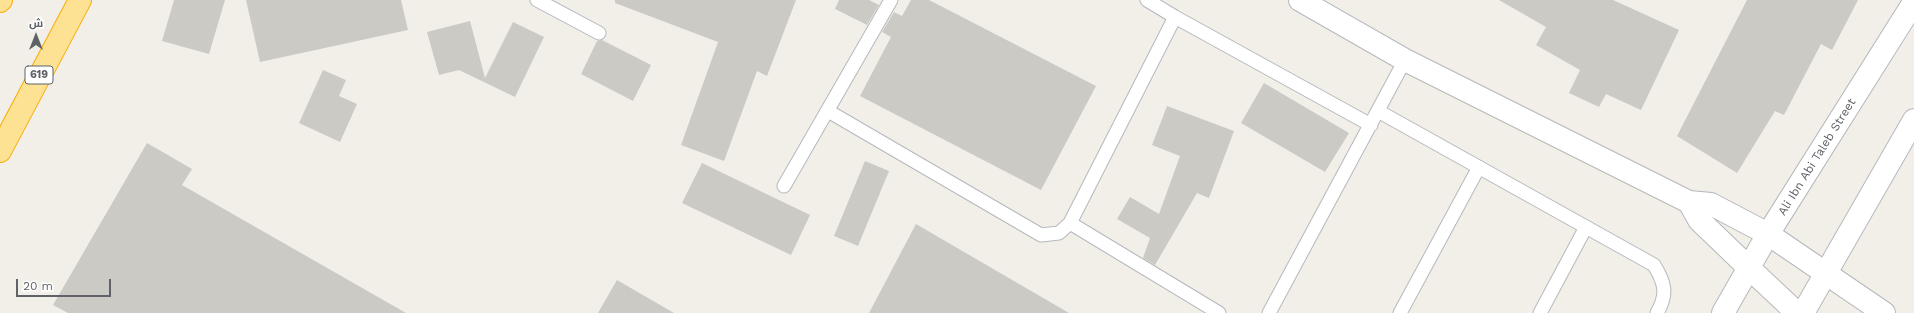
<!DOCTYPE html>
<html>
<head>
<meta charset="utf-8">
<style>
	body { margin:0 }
	#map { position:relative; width:1914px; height:313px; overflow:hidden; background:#f1efe8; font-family:"Work Sans",Cairo,sans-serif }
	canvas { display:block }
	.north { position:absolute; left:16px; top:16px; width:40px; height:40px; -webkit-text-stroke:3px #fff; paint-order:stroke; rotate:0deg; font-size:11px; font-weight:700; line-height:16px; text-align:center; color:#5f6368 }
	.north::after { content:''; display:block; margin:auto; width:14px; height:18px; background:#5f6368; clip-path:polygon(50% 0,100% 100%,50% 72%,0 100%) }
	.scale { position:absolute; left:16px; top:279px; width:95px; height:18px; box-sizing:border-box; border:2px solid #5f6368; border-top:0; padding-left:5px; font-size:12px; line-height:14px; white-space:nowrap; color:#5f6368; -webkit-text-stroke:3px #fff; paint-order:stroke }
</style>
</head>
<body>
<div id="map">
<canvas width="1914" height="313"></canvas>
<div class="north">ش</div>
<div class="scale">20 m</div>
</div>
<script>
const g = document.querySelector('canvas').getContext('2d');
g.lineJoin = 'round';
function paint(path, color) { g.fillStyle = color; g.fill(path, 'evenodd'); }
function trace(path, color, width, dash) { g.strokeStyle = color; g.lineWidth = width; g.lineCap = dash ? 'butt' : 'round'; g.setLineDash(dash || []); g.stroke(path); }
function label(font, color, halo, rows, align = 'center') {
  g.font = font + ' "Work Sans",sans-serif'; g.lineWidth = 3; g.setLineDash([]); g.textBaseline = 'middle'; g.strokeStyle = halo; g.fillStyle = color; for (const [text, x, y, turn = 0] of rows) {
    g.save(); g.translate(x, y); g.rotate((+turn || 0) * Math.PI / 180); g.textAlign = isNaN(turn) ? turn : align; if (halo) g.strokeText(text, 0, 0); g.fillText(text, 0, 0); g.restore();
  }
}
const building = new Path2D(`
	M174,0h51l-16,54 -47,-13z
	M246,0h155l7,30 -148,32z
	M615,0h181l-29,76 -10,-5 -33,90 -43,-16 37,-103 -103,-39z
	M839,0h30l10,5 -12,20 -32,-16z
	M911,0h18l167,86 -55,104 -181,-94 31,-59 -9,-5 12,-20 8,4z
	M1499,0h114l66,30 -38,80 -35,-16 -7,13 -30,-14 11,-23 -44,-25 10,-18z
	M1747,0h111l-26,50 -11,-6 -37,71 -9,-4 -38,62 -60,-37z
	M470,21l15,57 28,-56 31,15 -29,60 -56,-27 -20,5 -12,-43z
	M602,40l49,25 -18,36 -52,-27 16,-33z
	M323,70l23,10 -7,16 18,8 -17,38 -41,-19z
	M1264,83l85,50 -24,39 -84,-49z
	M1167,106l67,25 -25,67 -12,-5 -42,72 -12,-7 7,-20 -33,-19 13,-22 29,17 21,-58 -28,-11z
	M147,143l45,26 -10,16 224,128h-338l-15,-8z
	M865,161l24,10 -31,75 -24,-10z
	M702,163l108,52 -19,40 -109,-52z
	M916,224l153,89h-200z
	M617,280l57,33h-76z`);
const service = new Path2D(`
	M537,0l62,33
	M1147,0l28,17 196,108
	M828,111l213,124 18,-2 11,-10 105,-206
	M1378,111l276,154c11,18 14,29 3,48
	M784,186l107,-186
	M1070,223l149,90
	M1269,313l136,-253
	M1400,313l79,-146
	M1540,313l46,-86`);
const minor = new Path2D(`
	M1300,0l105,60 284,142 22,2 57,30
	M1689,202l10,18 50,48`);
const tertiary = new Path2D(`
	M1768,234l116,79
	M1749,268l48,45
	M1723,313l45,-79 146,-232
	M1803,313l111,-193`);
const motorway = new Path2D(`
	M0,1l1,-1
	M0,151l80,-151`);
const shields = [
	[39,75,28]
];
const shieldNames = [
	["619",39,75]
];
const streetNames = [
	["Ali Ibn Abi Taleb Street",1817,157,-58]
];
paint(building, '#cccac5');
trace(service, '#b5b8bc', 15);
trace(minor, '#b5b8bc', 24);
trace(tertiary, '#b5b8bc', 24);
trace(motorway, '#f9ab00', 24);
trace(service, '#fff', 13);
trace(minor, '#fff', 22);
trace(tertiary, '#fff', 22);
trace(motorway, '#fde293', 22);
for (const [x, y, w] of shields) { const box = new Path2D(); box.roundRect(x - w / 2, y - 9, w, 18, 3); g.fillStyle = '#fff'; g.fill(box); trace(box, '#5f6368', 1); }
label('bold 11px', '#5f6368', null, shieldNames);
label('12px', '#5f6368', '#fff', streetNames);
</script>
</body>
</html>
